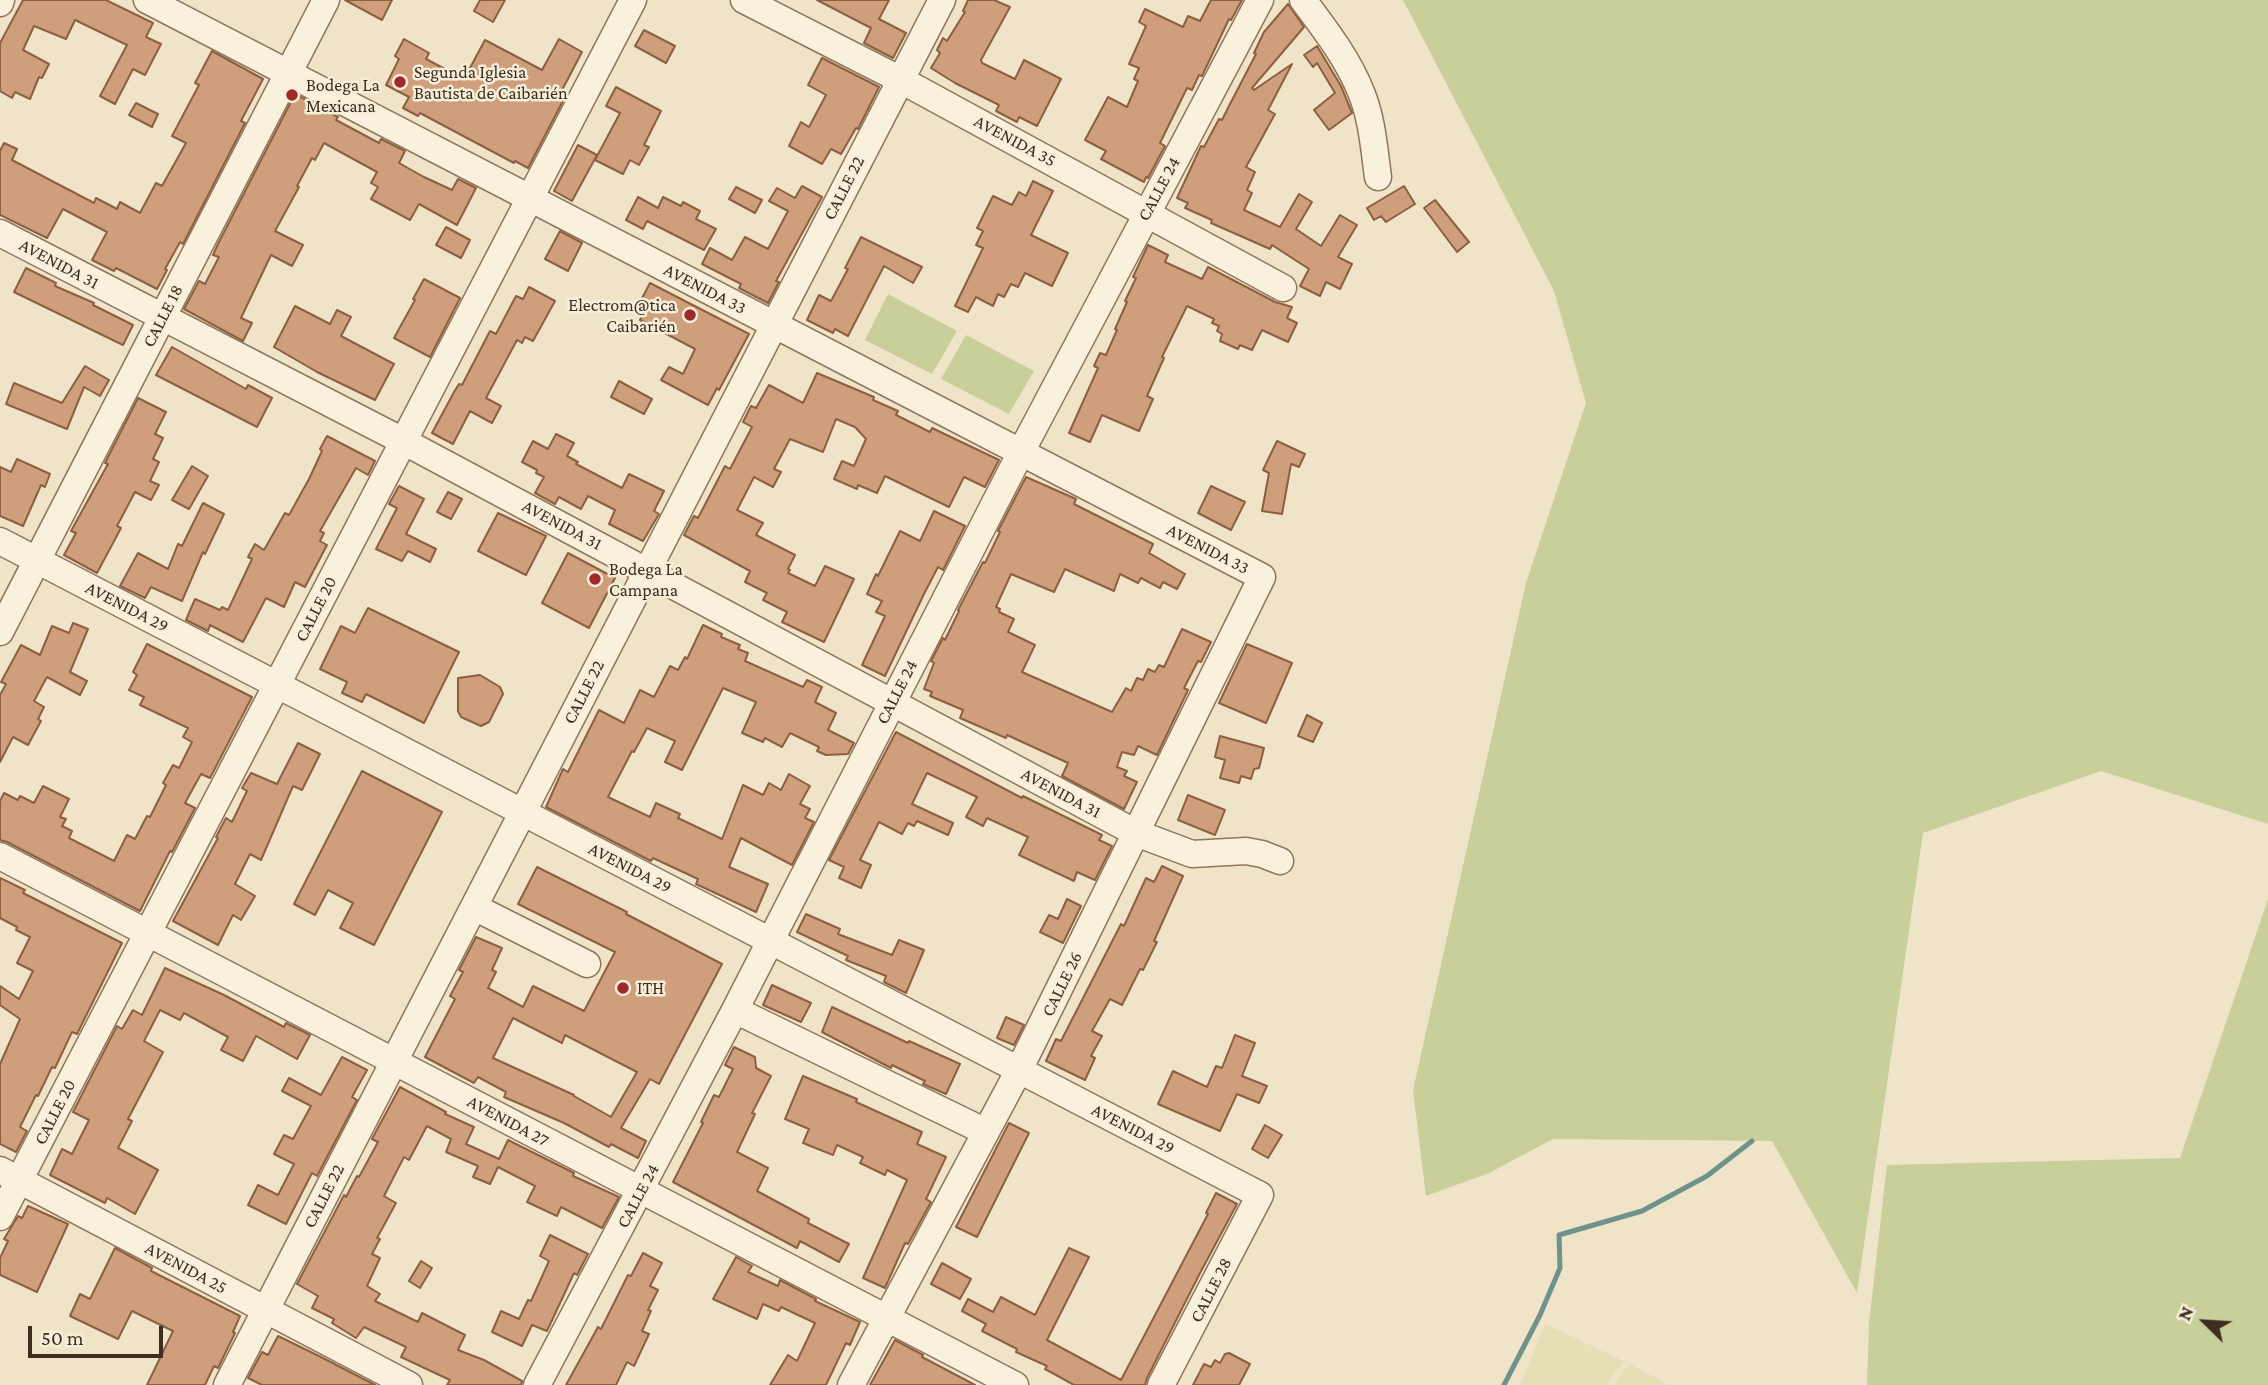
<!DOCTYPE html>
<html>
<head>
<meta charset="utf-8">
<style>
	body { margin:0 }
	#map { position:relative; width:2268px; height:1385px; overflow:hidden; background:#f0e4c8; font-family:"Crimson Pro",serif }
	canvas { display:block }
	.north { position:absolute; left:2170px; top:1287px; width:70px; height:70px; -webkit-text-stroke:5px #f7eed8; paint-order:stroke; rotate:294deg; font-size:19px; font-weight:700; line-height:28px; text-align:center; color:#3d2e20 }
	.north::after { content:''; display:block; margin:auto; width:24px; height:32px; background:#3d2e20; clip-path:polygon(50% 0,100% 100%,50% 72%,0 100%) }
	.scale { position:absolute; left:28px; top:1326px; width:135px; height:32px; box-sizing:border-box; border:4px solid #3d2e20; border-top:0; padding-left:9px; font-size:21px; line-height:24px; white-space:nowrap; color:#3d2e20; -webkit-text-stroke:5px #f7eed8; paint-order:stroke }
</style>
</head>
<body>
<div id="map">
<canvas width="2268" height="1385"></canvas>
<div class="north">N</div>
<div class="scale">50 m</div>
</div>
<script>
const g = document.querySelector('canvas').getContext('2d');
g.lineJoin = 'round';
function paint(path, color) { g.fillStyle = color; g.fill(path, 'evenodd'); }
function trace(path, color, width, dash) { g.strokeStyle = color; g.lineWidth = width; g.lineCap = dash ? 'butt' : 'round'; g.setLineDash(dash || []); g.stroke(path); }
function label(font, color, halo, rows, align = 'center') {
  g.font = font + ' "Crimson Pro",serif'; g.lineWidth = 5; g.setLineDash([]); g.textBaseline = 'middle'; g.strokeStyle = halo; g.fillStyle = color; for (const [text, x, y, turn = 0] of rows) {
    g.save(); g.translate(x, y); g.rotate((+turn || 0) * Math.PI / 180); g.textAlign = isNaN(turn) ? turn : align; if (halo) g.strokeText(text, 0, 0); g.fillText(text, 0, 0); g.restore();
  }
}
const farmland = new Path2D(`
	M1545,1324l79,37 -18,24h-86z
	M1629,1364l41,21h-57z`);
const green = new Path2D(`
	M1403,0h865v824l-167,-53 -178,62 -66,460 -85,-152 -219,-2 -64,34 -63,23 -13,-106 113,-507 60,-180 -32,-112z
	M888,294l69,37 -25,43 -67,-34z
	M966,335l68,36 -25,43 -68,-35z
	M2268,899v486h-401l2,-62 18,-158 293,-7z`);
const stream = new Path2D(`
	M1504,1385l36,-70 20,-47 -1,-33 83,-24 65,-35 45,-35`);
const building = new Path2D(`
	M23,0h83l47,23 -7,14 15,7 -16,31 -12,-6 -18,35 -15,-8 27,-51 -52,-25 -9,19 -32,-13 -11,24 26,14 -7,14 -3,-1 -9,22 -15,-7 -3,6 -12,-7v-48z
	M345,0h47l-10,20z
	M480,0h25l-12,22 -19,-11z
	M817,0h72l-10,19 27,14 -13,25 -29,-15 7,-15z
	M968,0h26l16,7 -29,53 1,3 33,16 9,-19 37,19 -24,47 -18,-9 -2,5 -21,-11 3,-6 -44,-22 -24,-15 9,-15 -3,-3 6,-12 4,3 18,-29 -2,-1z
	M1211,0h31l-11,20 -2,-1 -27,57 -3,-1 -7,15 -5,-2 -27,55 5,3 -17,32 -2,-1 -2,5 -43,-23 5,-8 -21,-11 23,-43 19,10 11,-26 -4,-2 5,-11 -10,-4 17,-38 -7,-4 6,-13 38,18 5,-11 12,5z
	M1288,4l16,23 -52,61 2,2 38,-26 -24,46 7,4 -29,53 9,5 -8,18 5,3 -8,17 36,17 19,-33 13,8 -16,27 25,17 19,-31 17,10 -19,32 14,7 -12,25 -14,-7 -6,14 -20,-10 9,-17 -37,-24 -2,4 -59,-26 1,-3 -27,-12 3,-5 -11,-5 24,-52 3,1 15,-28 3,1 7,-14 27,-52 -2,-1 10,-21z
	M644,30l31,16 -9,17 -31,-17z
	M404,39l25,14 -3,6 38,20 21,-39 57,30 17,-31 23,13 -21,40 5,3 -38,73 -13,-7 -1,2 -94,-50 -2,3 -15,-8 6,-11 -23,-12 13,-26 -4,-3z
	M1317,46l24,40 11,27 -23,17 -15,-20 21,-17 -18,-30 -4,4 -9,-12z
	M212,51l51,28 -22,42 4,2 -62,121 -3,-2 -15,27 2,1 -10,19 -41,-21 -2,3 -22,-11 15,-28 -44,-23 -16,29 -47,-23v-64l4,-8 13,6 -5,11 82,43 2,-5 21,11 3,-7 20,11 16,-30 6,3 24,-43 -14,-7 27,-51 -4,-2z
	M822,58l57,29 -21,42 -2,-1 -15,26 -10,-5 -9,15 -33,-18 12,-24 8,5 17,-32 -18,-10z
	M616,87l45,24 -17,34 5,2 -10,18 -9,-5 -7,14 -28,-14 25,-47 -14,-7z
	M295,94l43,23 -2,3 43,23 2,-4 24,12 -6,12 25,14 28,13 6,-11 18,9 -19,37 -38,-21 -9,16 -39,-21 7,-12 -7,-4 6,-11 -53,-29 -9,17 -3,-2 -15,28 2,1 -24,44 28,14 -11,21 -21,-11 -30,63 11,5 -9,18 -59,-32 15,-28 6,3 14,-27 -6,-2 5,-11z
	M136,103l22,11 -6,13 -23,-12z
	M578,145l19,10 -25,46 -18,-10z
	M1033,181l20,10 -22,44 37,18 -16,33 -27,-13 -7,14 -7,-3 -7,13 -6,-3 -5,12 -17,-9 -8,15 -13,-6 28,-58 -7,-3 7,-14 -6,-3 16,-32 19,9 7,-13 7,4z
	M802,186l20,11 -46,84 3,1 -11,21 -29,-15 2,-4 -39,-20 8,-16 22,12 13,-23 23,12 20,-38 -19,-10 8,-13 18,10z
	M1404,186l11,18 -29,18 -5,-6 -7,4 -7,-12z
	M736,187l26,13 -7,13 -26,-14z
	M638,197l20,11 5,-11 18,9 2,-4 17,9 -4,8 20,10 -12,21 -57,-29 -4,8 -17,-9z
	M1435,200l34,42 -12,10 -33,-44z
	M446,227l24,13 -9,18 -25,-13z
	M560,231l22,12 -14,28 -23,-12z
	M861,237l61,30 -9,16 -29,-17 -36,70 -13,-7 -2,4 -26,-13 12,-25 12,6 17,-32 -3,-1z
	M1148,245l20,10 -3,7 37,17 6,-12 67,35 17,5 -5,11 10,5 -9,19 -26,-12 -10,20 -12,-5 -2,4 -18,-8 2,-7 -5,-3 2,-5 -7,-3 2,-4 -27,-13 -25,51 2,1 -17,38 6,3 -14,32 -37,-16 -12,27 -21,-9 29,-65 -4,-2 6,-13 6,2 11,-25 -2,-1 12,-27 -2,-1 11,-23 -3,-1z
	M26,268l30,15 -1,3 39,17 -1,2 40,20 -10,20 -109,-53z
	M424,279l36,19 -30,59 -36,-19 21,-38 -2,-1z
	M650,283l99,51 -30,56 -2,-2 -9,17 -47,-25 8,-13 14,7 12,-25 -55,-29 5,-10 -7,-4z
	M529,287l26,14 -22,40 -8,-4 -3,6 -5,-3 -31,58 15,8 -9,17 -22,-12 -17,33 -21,-11 22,-41 5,-8 3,1 28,-54 6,3 20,-38 7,3z
	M295,306l35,18 7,-14 14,7 -10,19 53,28 -19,36 -58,-28 -43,-25z
	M172,347l74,42 2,-4 24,13 -15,29 -101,-52z
	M85,366l24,14 -9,16 -16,-9 -17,42 -61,-25 8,-21 48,20z
	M817,373l57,24 -1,3 25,11 -2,4 34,17 2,-4 67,32 -14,27 -21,-10 -15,30 -64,-31 -8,17 -19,-8 -1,4 -23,-10 8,-18 12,5 12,-27 -11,-12 -19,-8 -13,33 -33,-13 -16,30 7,3 -8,15 -19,-10 -17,33 26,13 -7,12 39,20 -7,14 2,1 -2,3 27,13 10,-20 29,13 -30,63 -42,-20 5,-10 -24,-12 4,-7 -22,-11 5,-11 -66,-36 10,-19 4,2 27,-52 5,3 22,-42 -9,-5 8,-16 5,2 13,-23 34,18z
	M619,381l33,18 -8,15 -33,-17z
	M138,398l28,14 -11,22 8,4 -10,21 6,3 -9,19 9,4 -8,15 -16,-8 -18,34 4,2 -24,45 -33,-18 12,-22 -5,-2 37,-67 -3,-1z
	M556,434l18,9 -7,13 11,6 -2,2 46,24 7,-14 35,17 -10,20 5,3 -16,27 -34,-17 6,-14 -27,-14 -7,13 -22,-12 -4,7 -20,-11 9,-16 -8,-4 1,-3 -15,-8 11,-21 15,8z
	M327,436l48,25 -7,14 -12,-7 -36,63 4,2 -4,8 7,4 -22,42 -10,-5 -11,25 -18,-9 -23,44 -33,-17 -2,6 -22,-11 9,-21 25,11 2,-3 6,3 24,-51 -4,-2 7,-13 9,6 21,-37 4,2 20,-36 13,-28 -2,-2z
	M1277,441l28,13 -6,13 -8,-3 -9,50 -20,-3 7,-38 -6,-3z
	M17,459l33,15 -5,13 -4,-2 -18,41 -23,-10v-49l11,5z
	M192,466l16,10 -19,33 -17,-9z
	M1026,477l50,22 -2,5 79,40 -4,9 36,21 -8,15 -14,-7 -3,6 -19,-10 -3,5 -18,-9 -6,17 -49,-22 -11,23 -43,-18 -15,33 4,2 -1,3 15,7 -6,13 27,13 -13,27 90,40 14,-24 5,3 6,-13 6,2 5,-11 7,3 4,-7 5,2 18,-38 29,13 -10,20 -3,-1 -14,27 4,2 -31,65 -19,-9 -4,9 -12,-3 -5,15 10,4 -3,5 13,6 -13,27 -62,-33 6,-13 -61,-28 -1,3 -46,-20 3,-8 -33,-14 2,-4 -8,-3 10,-26 -3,-2 12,-23 2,2 14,-29 -1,-1 25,-48 2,1 15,-31 -2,-1z
	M399,486l25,13 -18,35 30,15 -6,13 -22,-11 -6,10 -26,-12 21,-41 -8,-4z
	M1211,486l34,16 -14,28 -33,-17z
	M448,492l14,7 -11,20 -14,-7z
	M203,503l21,11 -19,40 -2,-2 -21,49 -31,-14 -6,11 -25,-12 18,-33 30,16 10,-25 4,2z
	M934,511l31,15 -22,44 -5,-3 -14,27 -39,82 -23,-11 23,-49 -9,-4 6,-11 -15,-7 9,-20 2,2 22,-45 20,10z
	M498,513l48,23 -20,39 -48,-24z
	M568,553l47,25 -26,50 -47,-25z
	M368,608l91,44 -35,71 -58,-29 -4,8 -20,-9 5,-11 -27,-13 21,-43 14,7z
	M73,623l15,6 -18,43 17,9 -7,14 -33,-18 -13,24 10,6 -6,12 3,2 -13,24 -15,-8 -13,25v-67l6,-11 -5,-2 20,-37 19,10 12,-29 17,7z
	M703,625l19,9 -1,3 19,8 -2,4 10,4 -3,8 58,26 4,-7 15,7 -7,15 21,11 -8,17 26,13 -6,11 -22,1 -9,-4 2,-4 -29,-14 -8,14 -17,-9 -2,4 -21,-9 14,-31 -33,-14 -41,82 -17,-8 10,-21 -28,-13 -13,24 -2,-1 -24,46 42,20 6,-14 24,11 -2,4 44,21 21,-54 20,10 6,-12 12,7 8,-16 21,12 -10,18 10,5 -5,9 9,4 -22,43 -51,-27 -12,29 39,17 -12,28 -60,-28 2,-5 -45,-21 -2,3 -105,-54 17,-38 5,3 31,-62 25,13 16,-33 14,7 16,-31 8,4 7,-13 2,2z
	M147,644l105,53 -42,81 -9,-4 -16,29 10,5 -23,44 -2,-1 -30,60 -133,-69 -7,-2v-39l4,-8 14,7 2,-4 14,7 9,-17 26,13 -9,18 6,2 -4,7 10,5 -3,7 45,23 13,-26 8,4 12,-23 3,1 16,-32 -3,-2 10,-18 6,3 13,-26 -9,-5 5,-9 -48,-23 4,-8 -15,-7 8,-15 -4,-3z
	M1247,644l45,19 -26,60 -47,-20z
	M480,675l20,12 3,7 -14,28 -8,4 -20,-9 -3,-6v-33z
	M1307,715l15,8 -9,19 -15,-6z
	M896,732l126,66 1,-2 79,39 -3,5 13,6 -17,34 -18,-8 -3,9 -55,-26 9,-18 -41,-19 -4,8 -17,-9 11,-20 -50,-24 -15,31 41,19 -5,12 -31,-14 -3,5 -6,-3 -6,11 -23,-12 -19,38 11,5 -10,23 -22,-10 5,-11 -15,-7z
	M1220,736l44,12 -5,20 -5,1 -3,10 -10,-3 -2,7 -19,-5 5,-18 -10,-3z
	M298,743l22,11 -18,36 -9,-4 -32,74 -11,-6 -15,30 20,12 -14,24 -8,-5 -15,30 -45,-24 45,-83 -2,-1 10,-19 6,4 15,-31 -5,-3 9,-15 26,11z
	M362,771l80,41 -68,133 -34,-17 13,-25 -25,-13 -13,25 -21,-11z
	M1188,795l37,15 -10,25 -37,-15z
	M1162,866l21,10 -29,65 3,1 -14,28 -3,-1 -18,36 -12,-6 -18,32 10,5 -11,20 4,2 -10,22 -39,-19 10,-22 5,2 60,-117 3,2 22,-48 8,4z
	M537,867l90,45 -1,2 96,50 -63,120 -9,-5 -29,49 25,13 -8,17 -27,-14 -2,3 -45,-24 -60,-26 2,-5 -28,-15 -4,6 -49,-26 30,-58 -5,-3 13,-24 -4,-2 17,-33 26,11 -10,22 4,2 -8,16 35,19 10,-21 51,25 31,-59 -97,-48zM513,1018l49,25 3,-8 72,37 -26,45 -37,-21v-1l-81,-37z
	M0,878l25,12 -2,3 99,50 -45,91 -5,-2 -17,36 -3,-1 -14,29 -2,-1 -16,32 7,4 -11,21 -16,-8v-80l20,-45 -20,-14v-19l19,13 14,-28 -16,-8 13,-26 -14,-7 1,-3 -17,-9z
	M1067,899l14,7 -18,37 -23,-11 9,-17 9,4z
	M806,914l34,15 -2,5 54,21 7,-15 25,10 -18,43 -22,-11 2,-6 -40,-16 2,-4 -51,-24z
	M165,968l59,27 60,32 2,-4 24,12 -13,24 -41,-23 -13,25 -22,-11 7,-13 -44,-24 -4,7 -20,-10 -16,31 19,11 -35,67 4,2 -14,27 40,22 -23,44 -28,-16 -2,5 -55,-28 12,-26 10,5 17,-34 -16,-8 44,-86 5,3 11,-19 9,5z
	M772,985l39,18 -10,19 -38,-17z
	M832,1007l76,36 1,-2 51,23 -14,30 -23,-10 2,-3 -33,-16 -1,3 -69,-36z
	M1006,1017l18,8 -10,20 -17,-7z
	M1235,1035l20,8 -13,33 25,10 -8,17 -22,-9 -17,37 -62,-27 15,-33 34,16 9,-21 6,2z
	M734,1047l21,10 1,11 15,8 -19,37 3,1 -18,38 31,16 -11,23 52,28 -1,4 41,21 -10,18 -39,-21 -3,7 -124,-66 30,-59 -2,-1 13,-27 5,2 14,-28 -8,-4z
	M342,1057l25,13 -15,27 5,3 -40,76 -5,-3 -26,51 -38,-19 10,-20 20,10 16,-31 -20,-10 10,-19 9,4 18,-33 -29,-15 7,-13 32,17z
	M803,1076l54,23 -1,3 66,30 -5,12 29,13 -20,42 5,3 -23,42 -3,-1 -20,45 -22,-10 44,-98 -20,-10 -2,5 -25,-12 3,-6 -26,-12 -4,10 -30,-12 6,-14 -24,-10z
	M400,1087l46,25 -1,2 29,13 -8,17 33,15 9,-19 66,33 -1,3 46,21 -17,31 -41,-21 -4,9 -30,-14 8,-16 -37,-19 -8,17 -17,-7 5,-11 -32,-14 5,-13 -24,-13 -18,34 -5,-3 -20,39 12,7 -19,35 3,1 -8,15 8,4 -13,28 13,8 -5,7 43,21 4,-9 43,22 -7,15 26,10 38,21 -1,4h-74l3,-5 -49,-23 5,-10 -42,-20 -8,11 -24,-15 2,-4 -22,-11 6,-12 -21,-12 47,-89 2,2 11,-21 2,1 19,-35 -6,-3z
	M1009,1123l20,10 -52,104 -21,-10z
	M1265,1125l17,10 -14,23 -16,-9z
	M1216,1193l21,11 -38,71 -52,103 -2,7h-71l-29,-16 2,-3 -31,-14 1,-3 -35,-18 4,-7 -24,-13 6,-12 25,13 8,-15 34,18 34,-67 20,9 -42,83 74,40 87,-166 -2,-1z
	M28,1206l40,18 -31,68 -37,-17v-17l8,-17 -4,-2 14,-23 4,2z
	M550,1235l38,19 -11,21 -3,-2 -27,58 -15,-6 -10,21 -30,-14 9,-21 18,8 9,-19 3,1 18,-40 -9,-5z
	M115,1248l37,20 -1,3 89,45 -7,16 2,1 -16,33 -1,2 -4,-2 -9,19h-58l26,-54 -41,-20 -14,28 -48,-23 10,-22 10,5z
	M643,1253l19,10 -12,23 8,4 -10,20 3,1 -9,20 7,3 -15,32 -7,-4 -11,23h-50l32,-58 3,2 27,-54 3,1z
	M736,1257l16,9 -4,6 30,14 2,-6 36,19 -1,2 45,21 -10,23 -4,-2 -20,42h-56l18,-30 9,6 18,-38 -34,-16 -2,4 -16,-7 -6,15 -44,-20z
	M421,1261l11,7 -12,20 -11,-7z
	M942,1263l29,16 -11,20 -29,-15z
	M278,1336l41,20 56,29h-113l-14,-7 14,-26 6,3z
	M895,1340l28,15 -1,2 53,28h-105z
	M1229,1353l21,11 -11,21h-46l11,-21 7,3 4,-7 5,3 5,-9z`);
const minor = new Path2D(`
	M147,0l1115,577 -243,493 -168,315
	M744,0l157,80 382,208
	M1303,0c21,28 45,59 58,92 11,26 13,56 17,85
	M0,3l1,-3
	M0,233l403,208 733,392 56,21 54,-3 16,3 18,7
	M0,541l1260,654 -99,190
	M0,632l326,-632
	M0,856l1015,529
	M474,907l113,57
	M735,1010l251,122
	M0,1170l409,215
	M0,1217l633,-1217
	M227,1385l715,-1385
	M537,1385l198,-375 286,-558 239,-452`);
const markers = [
	[400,82,7,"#9e2a2b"],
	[292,95,7,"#9e2a2b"],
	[690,315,7,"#9e2a2b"],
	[595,579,7,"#9e2a2b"],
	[623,988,7,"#9e2a2b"]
];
const poiNames = [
	["Segunda Iglesia",414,72],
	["Bautista de Caibarién",414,93],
	["Bodega La",306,85],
	["Mexicana",306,106],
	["Electrom@tica",676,305,"right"],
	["Caibarién",676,326,"right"],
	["Bodega La",609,569],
	["Campana",609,590],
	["ITH",637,988]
];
const streetNames = [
	["AVENIDA 35",1015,141,28],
	["CALLE 22",844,188,-63],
	["CALLE 24",1159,189,-62],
	["AVENIDA 31",59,264,28],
	["AVENIDA 33",705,289,27],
	["CALLE 18",163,316,-63],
	["AVENIDA 31",562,525,28],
	["AVENIDA 33",1208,549,27],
	["AVENIDA 29",127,607,27],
	["CALLE 20",316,609,-63],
	["CALLE 22",584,692,-63],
	["CALLE 24",897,692,-63],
	["AVENIDA 31",1061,793,28],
	["AVENIDA 29",630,868,27],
	["CALLE 26",1062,984,-64],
	["CALLE 20",55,1112,-63],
	["AVENIDA 27",508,1121,28],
	["AVENIDA 29",1133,1129,27],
	["CALLE 22",324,1196,-63],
	["CALLE 24",638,1196,-62],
	["AVENIDA 25",186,1268,28],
	["CALLE 28",1211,1290,-63]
];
paint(farmland, '#e6deb5');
paint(green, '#c9cf9b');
trace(stream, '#6f938a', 5);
paint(building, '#cf9f7d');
trace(building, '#8d5f41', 2);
trace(minor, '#8d765c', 29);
trace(minor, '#faf1dc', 26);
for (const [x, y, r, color] of markers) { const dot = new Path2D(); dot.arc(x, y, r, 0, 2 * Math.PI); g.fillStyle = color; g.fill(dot); trace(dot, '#f7eed8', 2.5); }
label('18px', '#3d2e20', '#f7eed8', poiNames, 'left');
label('18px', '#3d2e20', '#f7eed8', streetNames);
</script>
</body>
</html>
